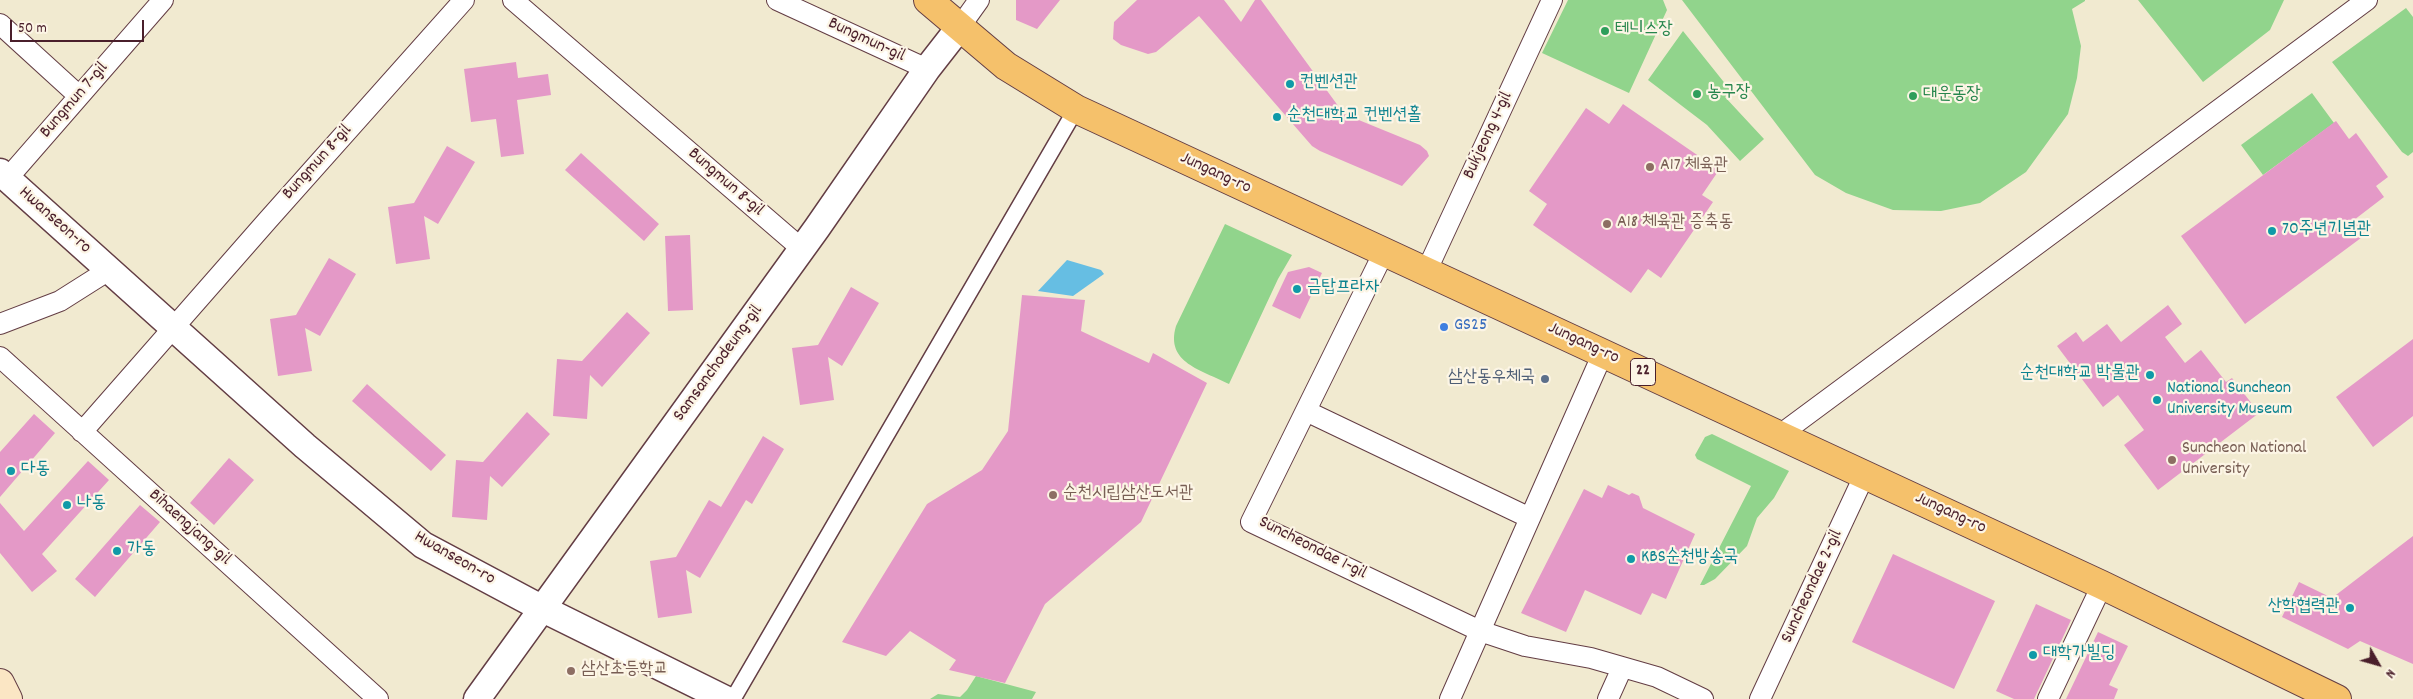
<!DOCTYPE html>
<html>
<head>
<meta charset="utf-8">
<style>
	body { margin:0 }
	#map { position:relative; width:2413px; height:699px; overflow:hidden; background:#f1ead0; font-family:Dekko,sans-serif }
	canvas { display:block }
	.north { position:absolute; left:2353px; top:639px; width:50px; height:50px; -webkit-text-stroke:4px #fcf5e5; paint-order:stroke; rotate:128deg; font-size:14px; font-weight:700; line-height:20px; text-align:center; color:#4a1f2b }
	.north::after { content:''; display:block; margin:auto; width:18px; height:22px; background:#4a1f2b; clip-path:polygon(50% 0,100% 100%,50% 72%,0 100%) }
	.scale { position:absolute; left:10px; top:20px; width:134px; height:22px; box-sizing:border-box; border:2px solid #4a1f2b; border-top:0; padding-left:6px; font-size:15px; line-height:18px; white-space:nowrap; color:#4a1f2b; -webkit-text-stroke:4px #fcf5e5; paint-order:stroke }
</style>
</head>
<body>
<div id="map">
<canvas width="2413" height="699"></canvas>
<div class="north">N</div>
<div class="scale">50 m</div>
</div>
<script>
const g = document.querySelector('canvas').getContext('2d');
g.lineJoin = 'round';
function paint(path, color) { g.fillStyle = color; g.fill(path, 'evenodd'); }
function trace(path, color, width, dash) { g.strokeStyle = color; g.lineWidth = width; g.lineCap = dash ? 'butt' : 'round'; g.setLineDash(dash || []); g.stroke(path); }
function label(font, color, halo, rows, align = 'center') {
  g.font = font + ' Dekko,"Poor Story",sans-serif'; g.lineWidth = 4.5; g.setLineDash([]); g.textBaseline = 'middle'; g.strokeStyle = halo; g.fillStyle = color; for (const [text, x, y, turn = 0] of rows) {
    g.save(); g.translate(x, y); g.rotate((+turn || 0) * Math.PI / 180); g.textAlign = isNaN(turn) ? turn : align; if (halo) g.strokeText(text, 0, 0); g.fillText(text, 0, 0); g.restore();
  }
}
const green = new Path2D(`
	M1568,0h95l4,10 -38,83 -87,-40z
	M1682,0h403v1l-13,8 9,37 -4,32 -9,36 -42,58 -46,31 -39,8 -48,-1 -47,-17 -31,-18z
	M2138,0h146l-14,30 -67,52z
	M2406,8l7,9v135l-5,4 -6,-4 -70,-90z
	M1683,31l48,60 -6,6 39,42 -24,22 -33,-36 -59,-45z
	M2312,93l22,30 -71,52 -22,-30z
	M1225,224l67,31 -14,24 -49,105c-27,-14 -64,-21 -53,-58z
	M1712,434l77,37 -15,27 -17,20 -10,28 -32,33 -11,6h-4l51,-99 -54,-27 -2,-4 10,-18z
	M976,676l60,16 -4,7h-102l8,-5 22,3 7,-7z`);
const water = new Path2D(`
	M1067,260l34,10 3,4 -31,22 -35,-5z`);
const building = new Path2D(`
	M1016,0h44l-23,29 -21,-9z
	M1137,0h87l17,22 14,-22h6l83,114 76,31 7,6 2,5 -27,30 -82,-35 -8,-5 -113,-130 -43,36 -8,2 -27,-9 -8,-6 1,-17z
	M516,62l2,16 30,-4 3,21 -34,5 7,54 -23,3 -5,-38 -25,3 -7,-53z
	M1623,104l96,66 -17,25 11,7 -52,76 -13,-9 -17,24 -98,-68 14,-21 -18,-13 57,-83 23,16z
	M2336,121l13,18 7,-6 32,44 -12,9 8,11 -30,23 11,15 -120,89 -64,-88z
	M447,146l28,16 -37,62 -14,-8 6,43 -34,5 -8,-57 26,-4z
	M581,153l78,71 -15,17 -79,-71z
	M690,235l3,75 -25,1 -3,-75z
	M329,258l27,16 -36,62 -15,-8 7,43 -34,5 -8,-57 26,-4z
	M1309,267l13,6 -22,46 -28,-13 16,-34z
	M851,287l28,16 -37,63 -14,-9 6,43 -34,5 -8,-57 26,-3z
	M1022,295l63,5 -4,31 68,32 4,-10 54,30 -66,139 -96,82 -40,79 -56,-13 7,-10 -46,-29 -24,25 -44,-14 85,-138 55,-34 26,-39z
	M2168,305l14,19 -17,13 20,26 16,-13 25,32 6,-4 27,35 -101,77 -34,-45 20,-15 -26,-35 -15,12 -46,-61 19,-14 7,10 24,-18 14,18z
	M627,312l23,21 -48,54 -12,-12 -3,44 -34,-3 4,-57 25,2z
	M2413,339v77l-40,31 -37,-50z
	M367,384l79,71 -15,16 -79,-70z
	M527,412l23,22 -48,53 -12,-11 -3,44 -35,-3 4,-57 27,2z
	M34,414l21,19 -55,64v-45z
	M763,436l21,13 -32,55 -6,-4 -46,78 -14,-8 6,43 -34,5 -8,-57 26,-4 33,-57 12,7z
	M229,458l25,22 -40,45 -24,-22z
	M88,461l21,19 -67,74 15,17 -25,21 -32,-39v-50l24,28z
	M1608,485l21,10 3,-2 7,3 4,12 52,26 -29,65 -14,-6 -11,22 -56,-25 -19,42 -45,-19 63,-124 18,9z
	M140,505l20,17 -65,75 -20,-18z
	M2413,536v128l-53,-23 -12,8 -66,-32 17,-35 33,16z
	M1893,554l102,47 -41,88 -102,-47z
	M2036,604l35,16 -37,79h-20l-18,-8z
	M2098,632l30,14 -19,39 9,4 -4,10h-48z`);
const pedestrian = new Path2D(`
	M733,699l343,-590`);
const minor = new Path2D(`
	M513,0l289,249
	M777,0l150,69
	M0,24l79,72
	M959,28l20,-28
	M7,179l156,-179
	M1384,252l-133,270 229,109 45,15 66,12 66,19 46,22
	M1426,272l126,-272
	M0,324l60,-23 49,-31
	M0,357l378,342
	M1306,411l224,107
	M82,432l185,-211 197,-221
	M1781,434l586,-434
	M1450,699l153,-346
	M1608,699l14,-31
	M1760,699l105,-225
	M2048,699l54,-114`);
const tertiary = new Path2D(`
	M0,172l305,274 118,99 120,64 182,90
	M477,699l340,-471 110,-159 32,-41`);
const secondary = new Path2D(`
	M0,683l8,16`);
const primary = new Path2D(`
	M928,0l78,66 70,43 1026,476 235,114`);
const markers = [
	[1605,31,5,"#2e9e5b"],
	[1290,84,5,"#0f9aa8"],
	[1697,94,5,"#2e9e5b"],
	[1913,96,5,"#2e9e5b"],
	[1277,117,5,"#0f9aa8"],
	[1650,167,5,"#8d6e63"],
	[1607,224,5,"#8d6e63"],
	[2272,231,5,"#0f9aa8"],
	[1297,289,5,"#0f9aa8"],
	[1444,327,5,"#3f7fe0"],
	[2150,375,5,"#0f9aa8"],
	[1545,379,5,"#5c6f8a"],
	[2157,400,5,"#0f9aa8"],
	[2172,460,5,"#8d6e63"],
	[11,471,5,"#0f9aa8"],
	[1053,495,5,"#8d6e63"],
	[67,505,5,"#0f9aa8"],
	[117,551,5,"#0f9aa8"],
	[1631,559,5,"#0f9aa8"],
	[2350,608,5,"#0f9aa8"],
	[2033,655,5,"#0f9aa8"],
	[571,671,5,"#8d6e63"]
];
const shields = [
	[1643,372,25]
];
const shieldNames = [
	["22",1643,372]
];
const leisureNames = [
	["테니스장",1615,31],
	["농구장",1707,94],
	["대운동장",1923,96]
];
const streetNames = [
	["Bungmun-gil",866,41,25],
	["Bungmun 7-gil",75,101,-49],
	["Bukjeong 4-gil",1489,136,-65],
	["Bungmun 8-gil",318,163,-48],
	["Jungang-ro",1215,174,25],
	["Bungmun 8-gil",725,183,41],
	["Hwanseon-ro",54,221,42],
	["Jungang-ro",1583,344,25],
	["Samsanchodeung-gil",719,364,-54],
	["Jungang-ro",1950,514,25],
	["Bihaengjang-gil",189,528,42],
	["Suncheondae 1-gil",1312,549,27],
	["Hwanseon-ro",454,559,30],
	["Suncheondae 2-gil",1813,587,-65]
];
const cultureNames = [
	["컨벤션관",1300,84],
	["순천대학교 컨벤션홀",1287,117],
	["70주년기념관",2282,231],
	["금탑프라자",1307,289],
	["순천대학교 박물관",2140,375,"right"],
	["National Suncheon",2167,390],
	["University Museum",2167,411],
	["다동",21,471],
	["나동",77,505],
	["가동",127,551],
	["KBS순천방송국",1641,559],
	["산학협력관",2340,608,"right"],
	["대학가빌딩",2043,655]
];
const educationNames = [
	["A17 체육관",1660,167],
	["A18 체육관 증축동",1617,224],
	["Suncheon National",2182,450],
	["University",2182,471],
	["순천시립삼산도서관",1063,495],
	["삼산초등학교",581,671]
];
const shopNames = [
	["GS25",1454,327]
];
const serviceNames = [
	["삼산동우체국",1535,379]
];
paint(green, '#91d48c');
paint(water, '#66bee3');
paint(building, '#e499c7');
trace(pedestrian, '#633d44', 18);
trace(minor, '#633d44', 22);
trace(tertiary, '#633d44', 29);
trace(secondary, '#633d44', 30);
trace(primary, '#633d44', 30);
trace(pedestrian, '#fff', 15);
trace(minor, '#fff', 20);
trace(tertiary, '#fff', 26);
trace(secondary, '#fbe6c4', 28);
trace(primary, '#f5c16b', 28);
for (const [x, y, r, color] of markers) { const dot = new Path2D(); dot.arc(x, y, r, 0, 2 * Math.PI); g.fillStyle = color; g.fill(dot); trace(dot, '#fcf5e5', 2); }
for (const [x, y, w] of shields) { const box = new Path2D(); box.roundRect(x - w / 2, y - 13.5, w, 27, 4); g.fillStyle = '#fcf5e5'; g.fill(box); trace(box, '#4a1f2b', 1); }
label('bold 16px', '#4a1f2b', null, shieldNames);
label('18px', '#27864d', '#fcf5e5', leisureNames, 'left');
label('18px', '#4a1f2b', '#fcf5e5', streetNames);
label('18px', '#0d838f', '#fcf5e5', cultureNames, 'left');
label('18px', '#785e54', '#fcf5e5', educationNames, 'left');
label('18px', '#366cbe', '#fcf5e5', shopNames, 'left');
label('18px', '#4e5e75', '#fcf5e5', serviceNames, 'right');
</script>
</body>
</html>
